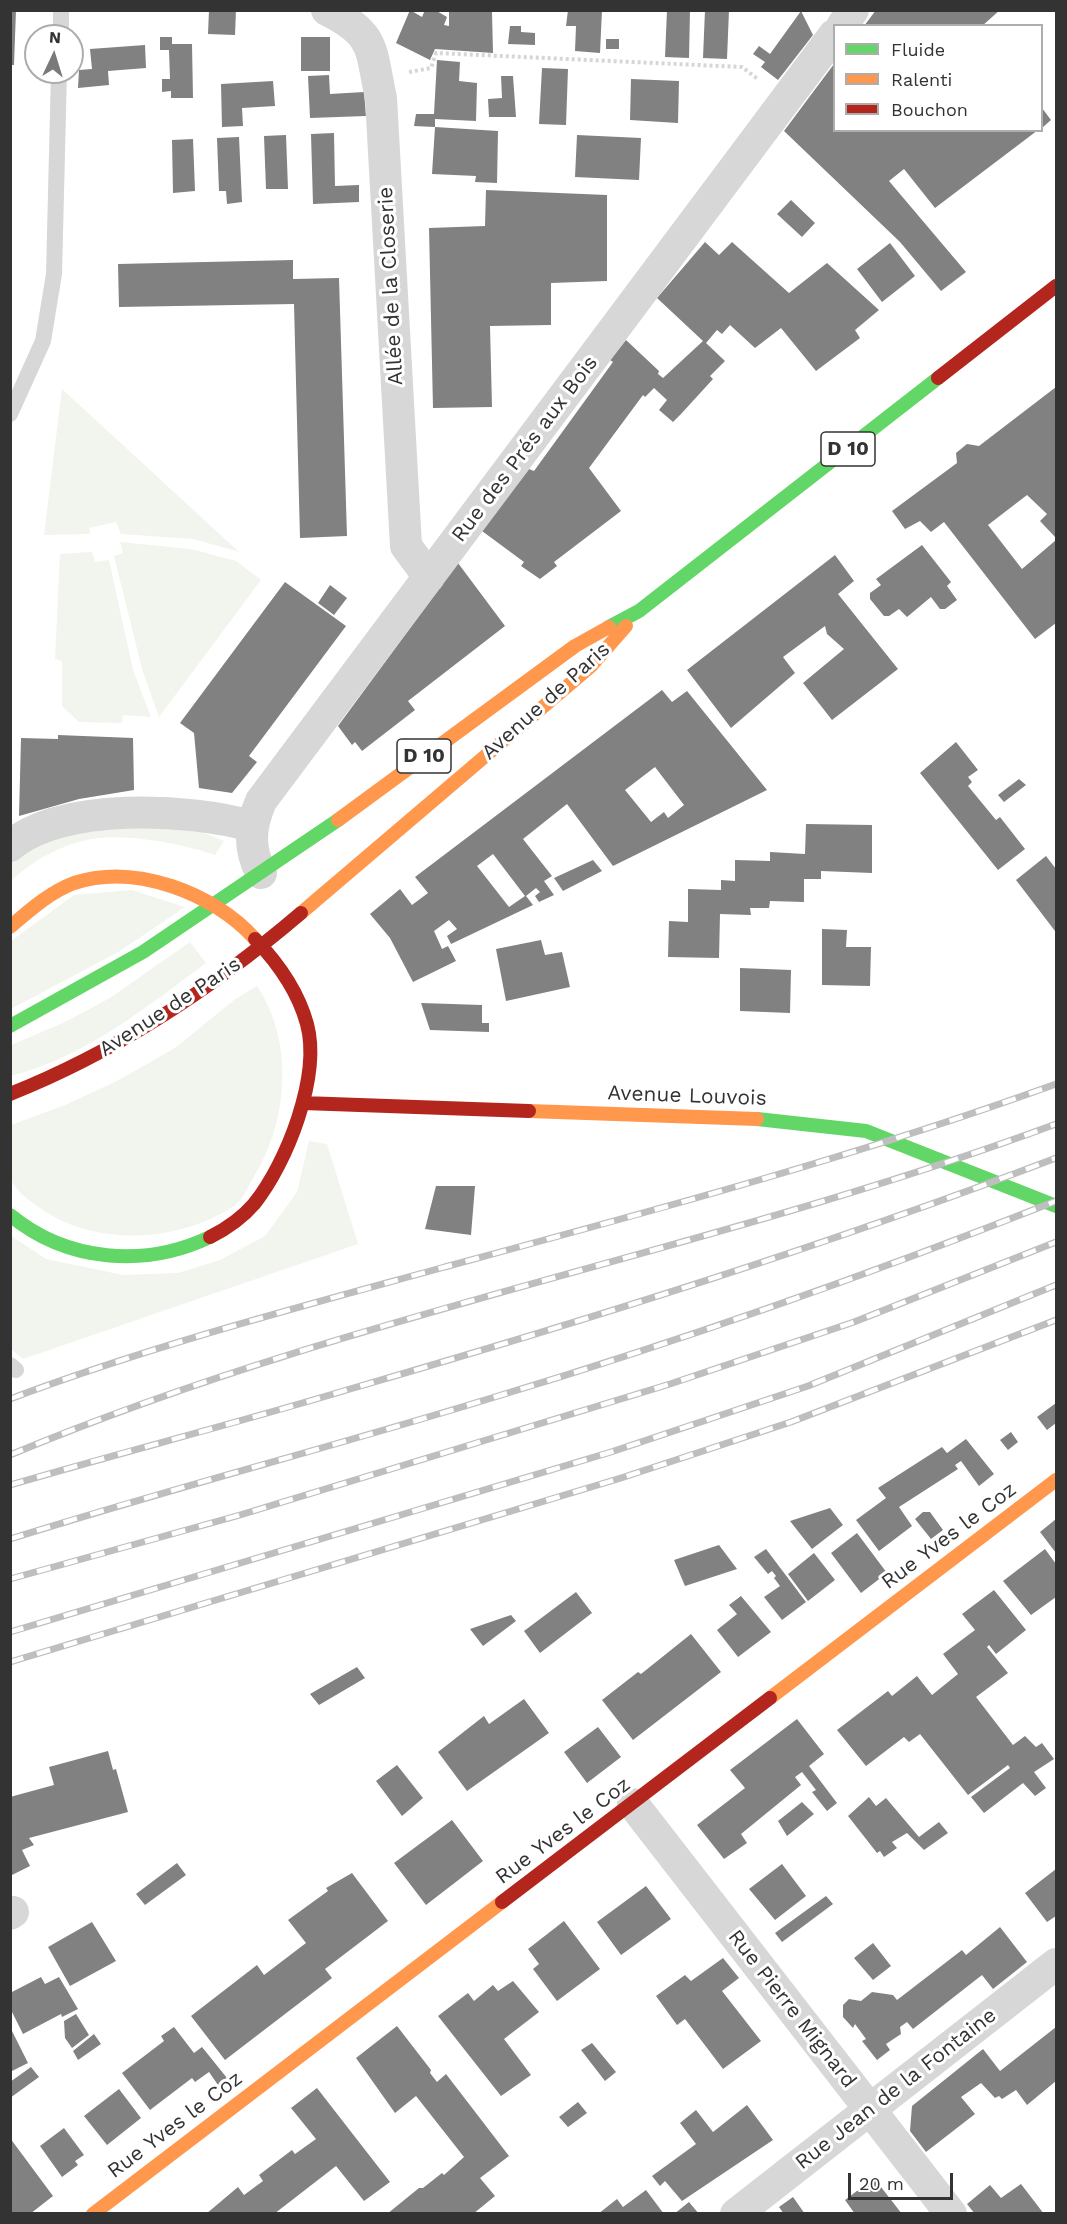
<!DOCTYPE html>
<html>
<head>
<meta charset="utf-8">
<style>
	body { margin:0 }
	#map { position:relative; width:1067px; height:2224px; overflow:hidden; background:#fff; font-family:"Work Sans",sans-serif }
	canvas { display:block }
	.frame { position:absolute; inset:0; border:12px solid #333; pointer-events:none }
	.legend { position:absolute; left:833px; top:24px; width:210px; height:108px; box-sizing:border-box; background:#fff; border:2px solid #adadad; margin:0; padding:8px 10px; list-style:none; font-size:18px; color:#333 }
	.legend li { display:flex; align-items:center; gap:12px; height:30px }
	.legend b { width:30px; border:2px solid #adadad }
	.north { position:absolute; left:24px; top:24px; width:60px; height:60px; box-sizing:border-box; background:#fff; border:2px solid #adadad; border-radius:50%; rotate:4deg; font-size:16px; font-weight:700; line-height:24px; text-align:center; color:#333 }
	.north::after { content:''; display:block; margin:auto; width:21px; height:27px; background:#7a7a7a; clip-path:polygon(50% 0,100% 100%,50% 72%,0 100%) }
	.scale { position:absolute; left:848px; top:2173px; width:105px; height:27px; box-sizing:border-box; border:3px solid #333; border-top:0; padding-left:8px; font-size:18px; line-height:21px; white-space:nowrap; color:#333; -webkit-text-stroke:4px #fff; paint-order:stroke }
</style>
</head>
<body>
<div id="map">
<canvas width="1067" height="2224"></canvas>
<div class="frame"></div>
<ul class="legend">
<li><b style="height:8px;background:#63d668"></b>Fluide</li>
<li><b style="height:8px;background:#ff974d"></b>Ralenti</li>
<li><b style="height:8px;background:#b3261e"></b>Bouchon</li>
</ul>
<div class="north">N</div>
<div class="scale">20 m</div>
</div>
<script>
const g = document.querySelector('canvas').getContext('2d');
g.lineJoin = 'round';
function paint(path, color) { g.fillStyle = color; g.fill(path, 'evenodd'); }
function trace(path, color, width, dash) { g.strokeStyle = color; g.lineWidth = width; g.lineCap = dash ? 'butt' : 'round'; g.setLineDash(dash || []); g.stroke(path); }
function label(font, color, halo, rows, align = 'center') {
  g.font = font + ' "Work Sans",sans-serif'; g.lineWidth = 6; g.setLineDash([]); g.textBaseline = 'middle'; g.strokeStyle = halo; g.fillStyle = color; for (const [text, x, y, turn = 0] of rows) {
    g.save(); g.translate(x, y); g.rotate((+turn || 0) * Math.PI / 180); g.textAlign = isNaN(turn) ? turn : align; if (halo) g.strokeText(text, 0, 0); g.fillText(text, 0, 0); g.restore();
  }
}
const green = new Path2D(`
	M62,389l177,163h1l-47,-13 -72,-5 -5,-12 -27,6 1,6 -46,1z
	M120,542l71,7 45,12 25,19 -102,137 -17,-48 -28,-113 9,-3z
	M92,552l3,10 14,-2 24,110 18,47 -28,-2 -1,8 -43,-1 -17,-16v-45l-7,-2 5,-105z
	M122,824l70,4 32,13 -9,14c-30,-11 -91,-22 -123,-16 -30,5 -60,22 -81,42v-23l31,-17z
	M132,890l53,17 -65,44 -109,58v-68l63,-46z
	M190,942l16,21c-59,44 -123,95 -195,113v-31l52,-22 47,-25z
	M257,986c38,57 31,137 -5,194 -5,8 -10,21 -18,26 -56,37 -139,41 -194,2 -10,-7 -25,-17 -29,-29 -4,-10 0,-42 0,-54l54,-20 52,-24 58,-33 59,-48z
	M309,1141l18,3 31,100 -335,115 -12,-10 -1,-114 36,24 77,16 55,-2 42,-13 45,-24 32,-44z`);
const building = new Path2D(`
	M10,10h6l-2,55h-4z
	M209,10h27l-1,25 -27,-1z
	M410,10l12,7 3,-7h10l12,7 -3,8 5,1v-14h43l1,41 -58,-4 -5,11 -34,-17z
	M568,10h34l-2,43 -25,-2 1,-25h-10z
	M667,10h23l-1,48 -24,-1z
	M705,10h24l-2,49 -24,-1z
	M876,10h124l-18,16h-118z
	M801,11l12,24 -35,45 -17,-13 4,-5 -12,-8 6,-8 11,8z
	M510,26h11v6l14,1v12l-27,-1z
	M160,37h12v7h20l1,54h-22v-7l-9,1v-13h8l-1,-29h-9z
	M301,37h29v34h-29z
	M606,39h13v10h-13z
	M145,45l1,23 -38,3 1,14 -31,3 1,-18 13,-1 -2,-20z
	M437,60l23,2 -1,19 18,2 -1,38 -41,-2v8l-21,-1 2,-12h18z
	M834,64v66h204l-103,78 -31,-39 -15,12 77,91 -25,19 -41,-49 -116,-111z
	M542,68l26,1 -2,56 -27,-1z
	M329,75l1,19 34,-2 2,24 -56,2 -2,-42z
	M501,76h12l3,41h-27l-1,-18 14,-1z
	M631,79l48,2 -1,42 -48,-3z
	M273,81l2,25 -33,2 1,18 -21,1 -1,-43z
	M1042,108l9,12 -9,8z
	M435,127l63,4 -1,52 -22,-1 1,-6 -44,-2z
	M334,133l1,53 24,-1v17l-46,2 -2,-70z
	M286,135l2,54h-22l-2,-53z
	M577,135l64,3 -2,42 -64,-3z
	M239,137l3,65 -15,2 -1,-13h-7l-2,-53z
	M193,139l2,52 -22,2 -1,-53z
	M486,190l121,5v86l-56,2v42l-61,1 2,81 -59,1 -4,-180 56,-2z
	M791,200l24,23 -13,14 -25,-23z
	M705,242l14,13 13,-13 57,51 38,-30 52,47 -24,20 5,8 -44,33 -35,-43 -26,20 -25,-23 -8,9 -5,-4 -11,13 19,18 -15,15 3,3 -32,35 -8,8 -14,-12 8,-10 -13,-12 -9,9 -2,-2 -54,73 32,43 -67,51 3,4 -17,13 -19,-13 3,-4 -42,-31 47,-62 5,2 79,-109 -3,-2 16,-20 33,31 -1,3 5,4 40,-37 -46,-43z
	M890,243l25,33 -33,26 -25,-33z
	M293,260v19l46,-1 8,258 -47,2 -6,-234 -175,3 -1,-43z
	M1056,387v151l-16,-17 7,-7 -20,-19 -39,30 34,44 34,-29v83l-21,16 -91,-117 -13,10 -11,-11 -15,8 -13,-18 65,-48 -1,-10 11,-9 12,2z
	M922,545l29,37 -4,4 10,14 -12,9h-5l-9,-12 -24,20 -8,-8 -10,7h-5l-14,-17v-6l11,-8 -5,-6z
	M835,555l19,26 -16,13 60,75 -66,51 -29,-37 41,-34 -17,-15 -2,-8 -42,31 12,16 -64,55 -44,-58z
	M458,563l47,63 -97,75 7,9 -53,41 -7,-9 -3,3 -14,-19z
	M285,582l61,44 -97,130 8,6 -25,31 -33,-5 -5,-55 -14,-10z
	M330,585l17,13 -13,17 -16,-12z
	M662,690l10,12 15,-11 80,99 -154,76 -46,-62 -44,35 29,37 -8,5 10,14 -15,7 -4,-6 5,-4 -4,-4 -10,8 7,9 -82,39 -4,-8 10,-7 -8,-9 -15,11 8,18 6,-3 8,15 -43,21 -23,-44 -20,-24 30,-25 12,16 16,-12 -13,-16zM655,767l29,38 -16,13 -4,-6 -13,10 -26,-32zM493,854l32,42 -16,11 -32,-41z
	M58,735l75,3 1,52 -55,9 -60,17 2,-78 37,1z
	M956,742l22,28 -10,7 4,5 -4,4 28,34 4,-3 25,32 -27,21 -78,-97z
	M1019,779l7,6 -22,17 -6,-7z
	M806,824l66,1v48l-51,-2v8h-17v23l-34,-1 -1,7h-19l1,7 -31,-1 -1,44 -51,-1 1,-36 19,1v-33l33,1v-10l14,1v-21l35,1v-9l35,2z
	M1046,856l10,13 -1,62 -39,-51z
	M593,860l9,11 -39,20 -9,-13z
	M822,929l25,1 -1,17h25l-1,39 -48,-1z
	M541,940l4,15 17,-3 8,35 -64,14 -10,-52z
	M740,968l51,2 -1,43 -50,-2z
	M421,1003l61,2v18h7v9l-59,-2z
	M436,1186h39l-4,49 -46,-6z
	M1056,1403v20l-9,7 -10,-13z
	M1011,1432l7,10 -10,8 -8,-10z
	M966,1439l28,35 -15,12 -18,-25 -6,4 3,4 -59,38 13,19 -33,25 -23,-31 30,-22 -8,-10 64,-41 5,6z
	M830,1508l13,17 -31,24 -22,-28z
	M923,1512h7l13,18 -12,9 -16,-20z
	M1056,1519v34l-16,-21z
	M857,1533l30,40 -26,20 -30,-40z
	M719,1545l18,24 -52,17 -11,-26z
	M766,1549l40,53 -24,18 -18,-23 16,-11 -6,-8 2,-2 -4,-5 -4,3 -14,-17z
	M1045,1549l11,15v33l-25,18 -28,-34z
	M814,1553l21,27 -27,21 -20,-27z
	M994,1590l32,40 -30,24 -7,-9 -2,2 21,26 -32,24 37,48 12,-9 11,11 6,-4 12,16 -20,13 12,16 -11,8 -12,-13 -39,30 -13,-16 39,-29 -2,-3 -40,30 -48,-61 -11,8 -5,-5 -38,29 -29,-36 51,-39 4,5 25,-20 15,19 26,-21 -15,-20 32,-24 -13,-16z
	M576,1592l16,21 -52,40 -16,-22z
	M741,1596l30,36 -33,25 -21,-27 20,-16 -8,-9z
	M511,1615l5,6 -33,25 -13,-17z
	M691,1634l30,38 -88,68 -31,-40 36,-28 3,2z
	M357,1667l8,11 -46,27 -9,-11z
	M524,1699l25,34 -82,58 -29,-39 46,-36 5,8z
	M797,1719l27,35 -15,12 28,37 -10,8 -15,-19 4,-2 -14,-18 -7,5 6,8 -60,49 6,9 -23,16 -27,-34 48,-37 -15,-18z
	M598,1727l23,30 -34,26 -23,-31z
	M108,1751l5,19 3,-1 12,43 -99,26 5,7 -12,5 8,16 -20,10v-79l44,-12 -5,-18z
	M397,1765l26,33 -21,18 -26,-35z
	M869,1797l7,9 10,-8 33,39 20,-15 9,11 -24,17 -17,-17 -15,9 5,6 -13,9 -4,-6 -3,2 -29,-37z
	M802,1802l12,12 -27,22 -9,-15z
	M452,1820l31,41 -57,44 -32,-42z
	M177,1863l9,12 -41,30 -9,-11z
	M782,1864l24,32 -31,24 -26,-31z
	M1056,1869v47l-9,6 -22,-29z
	M352,1873l36,48 -63,48 7,9 -107,82 -34,-44 66,-51 7,10 42,-32 -18,-23 40,-29 -2,-3z
	M646,1886l25,33 -50,36 -24,-33z
	M826,1896l7,8 -51,38 -7,-9z
	M564,1921l36,48 -43,32 -24,-32 6,-5 -11,-15z
	M92,1922l24,39 -46,25 -22,-39z
	M1000,1927l27,35 -34,27 -11,-14 -69,54 -6,-7 -7,5 1,7 -15,10 4,6 -13,10 -15,-19 4,-2 -11,-15 -2,4 -10,-11v-12l6,-6 12,2 11,-9 21,3 4,5 65,-50 4,5z
	M873,1943l18,23 -18,14 -19,-22z
	M723,1958l16,20 -17,13 39,50 -38,28 -38,-50 -8,6 -21,-29 29,-21 6,6z
	M41,1977l4,7 14,-7 19,32 -16,8 -1,-3 -38,20 -13,-26v-15z
	M513,1981l26,31 -35,27 27,36 -30,21 -63,-80 30,-23 6,8 19,-16 5,6z
	M76,2014l13,21 -17,13 -7,-10 -1,-17z
	M397,2026l34,44 -1,3 7,9 9,-8 63,82 -29,22 15,18 -22,18h-86l32,-26h4l19,-15 2,2 20,-18 -48,-61 -21,17 -39,-55z
	M10,2027l18,36 -18,9z
	M174,2027l20,26 8,-6 25,31 -9,7 -9,-13 -14,10 -3,-4 -42,32 -28,-37 42,-32 -3,-5z
	M1056,2027v54l-29,24 -11,-15 -14,9 -3,-3 -4,2 -14,-15 -20,14 14,17 -49,38 -16,-21 2,-25 71,-57 17,22z
	M94,2034l7,10 -23,16 -5,-9z
	M592,2043l24,29 -11,9 -24,-31z
	M31,2067l8,10 -29,21v-16z
	M317,2088l73,94 -26,19 -28,-35 -62,48h-68l32,-27 6,8 19,-14 -4,-6 33,-25 3,4 21,-15 -25,-31z
	M119,2089l22,29 -34,27 -23,-29z
	M578,2102l9,11 -19,14 -9,-10z
	M747,2105l26,35 -91,61 -17,-20 -5,5 -8,-10 44,-32 -16,-21 16,-13 17,22z
	M64,2128l20,27 -9,6 3,4 -16,12 -22,-31z
	M10,2138l43,58 -23,18h-20z
	M874,2178l28,36h-47l-10,-14z
	M1021,2184l23,30h-69l-8,-10 23,-19 11,13z
	M646,2190l18,24h-66l19,-15 6,8z
	M793,2197l12,17h-21l-5,-7z
	M689,2202l10,12h-25z`);
const path = new Path2D(`
	M409,72l22,-4 5,-15 306,14 17,13`);
const lane = new Path2D(`
	M61,36v-26
	M10,414l33,-73 11,-67 5,-202
	M10,1365l6,5`);
const street = new Path2D(`
	M327,10c50,25 43,39 54,88l25,448 23,31
	M842,26l11,-16
	M10,846c51,-44 179,-38 241,-20
	M261,873c-13,-26 -11,-46 0,-72l573,-766
	M633,1804l318,410
	M10,1914l3,-2
	M736,2214l320,-250`);
const fast = new Path2D(`
	M609,627l30,-16 299,-233
	M10,1026l133,-74 195,-132
	M757,1119l109,12 190,75
	M10,1215c57,47 135,53 200,22`);
const slow = new Path2D(`
	M338,820l237,-174 34,-19
	M301,913l290,-247 35,-40
	M10,927c20,-17 40,-35 64,-44 61,-20 140,10 181,56
	M529,1111l228,8
	M770,1698l286,-218
	M93,2214l409,-312`);
const jam = new Path2D(`
	M938,378l118,-92
	M10,1094c108,-43 203,-106 291,-181
	M303,1103l226,8
	M210,1237c16,-8 32,-19 44,-33 33,-41 67,-128 53,-180 -9,-33 -29,-61 -52,-85
	M502,1902l268,-204`);
const rail = new Path2D(`
	M10,1399c141,-53 286,-91 431,-131 207,-56 414,-111 615,-184
	M10,1455c339,-142 703,-204 1046,-331
	M10,1485c113,-33 227,-62 340,-96 238,-69 475,-143 706,-231
	M10,1539c162,-51 326,-93 488,-143 189,-57 375,-123 558,-195
	M10,1579l230,-64 430,-131 184,-62 202,-80
	M10,1632l601,-180 197,-66 248,-101
	M10,1662l611,-184 170,-56 265,-102`);
const shields = [
	[848,449,54],
	[424,756,54]
];
const shieldNames = [
	["D 10",848,449],
	["D 10",424,756]
];
const streetNames = [
	["Allée de la Closerie",391,286,-93],
	["Rue des Prés aux Bois",525,449,-53],
	["Avenue de Paris",546,701,-42],
	["Avenue de Paris",170,1007,-33],
	["Avenue Louvois",687,1096,2],
	["Rue Yves le Coz",949,1536,-37],
	["Rue Yves le Coz",563,1831,-37],
	["Rue Pierre Mignard",792,2009,52],
	["Rue Jean de la Fontaine",896,2089,-38],
	["Rue Yves le Coz",175,2125,-37]
];
paint(green, '#f1f5ed');
paint(building, '#818181');
trace(path, '#d6d6d6', 4, [3, 3]);
trace(lane, '#d7d7d7', 16);
trace(street, '#d7d7d7', 32);
trace(fast, '#63d668', 14);
trace(slow, '#ff974d', 14);
trace(jam, '#b3261e', 14);
trace(rail, '#bebebe', 7);
trace(rail, '#fff', 4.5, [14]);
for (const [x, y, w] of shields) { const box = new Path2D(); box.roundRect(x - w / 2, y - 17, w, 34, 4.5); g.fillStyle = '#fff'; g.fill(box); trace(box, '#333', 1.5); }
label('bold 20px', '#333', null, shieldNames);
label('21px', '#333', '#fff', streetNames);
</script>
</body>
</html>
